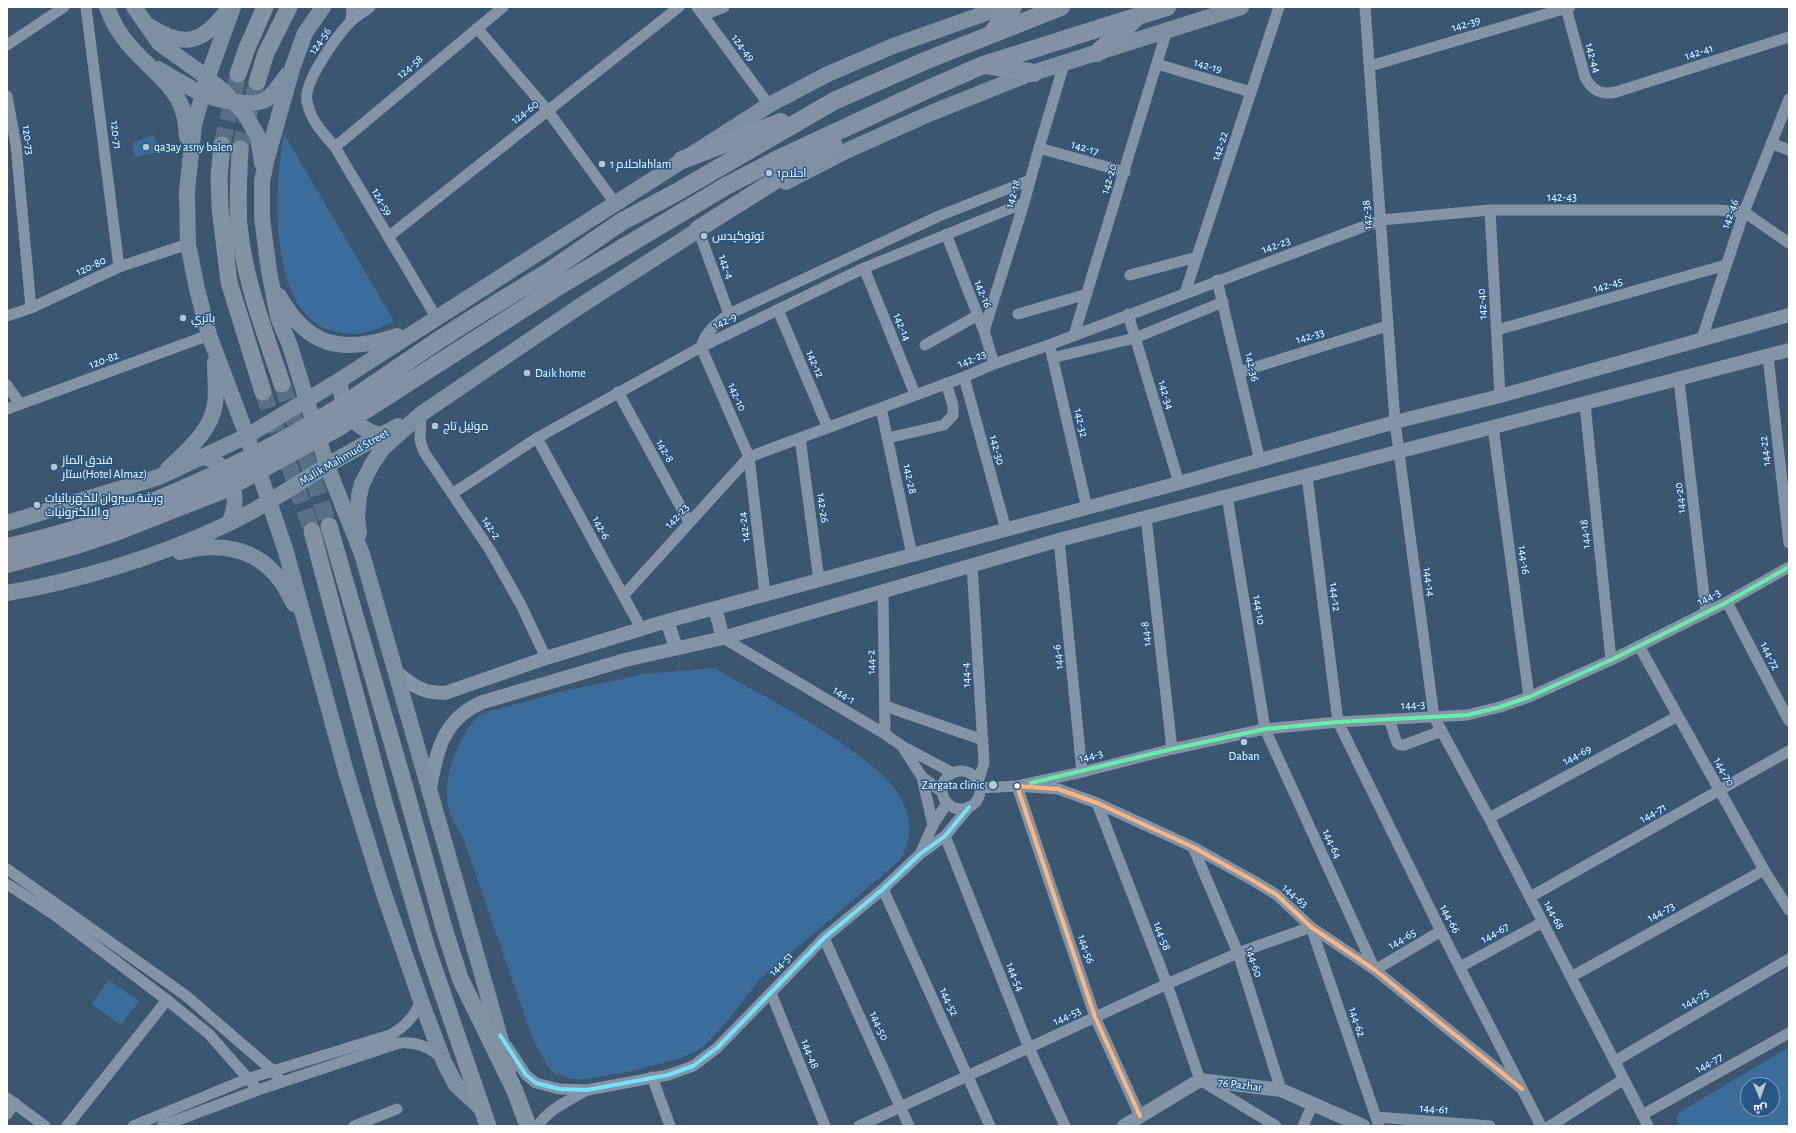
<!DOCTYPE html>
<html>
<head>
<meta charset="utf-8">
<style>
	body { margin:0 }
	#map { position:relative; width:1796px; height:1133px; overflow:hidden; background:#3c5670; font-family:"Alegreya Sans",Cairo,sans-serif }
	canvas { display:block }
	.frame { position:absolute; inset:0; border:8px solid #fff; pointer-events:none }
	.north { position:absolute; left:1740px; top:1077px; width:40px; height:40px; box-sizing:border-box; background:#265786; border:1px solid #7d9ab6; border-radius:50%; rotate:178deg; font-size:11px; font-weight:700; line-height:16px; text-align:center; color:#fff }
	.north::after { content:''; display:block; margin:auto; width:14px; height:18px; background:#bbc4cd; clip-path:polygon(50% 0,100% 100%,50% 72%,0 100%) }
</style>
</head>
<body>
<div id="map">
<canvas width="1796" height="1133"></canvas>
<div class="frame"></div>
<div class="north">ش</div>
</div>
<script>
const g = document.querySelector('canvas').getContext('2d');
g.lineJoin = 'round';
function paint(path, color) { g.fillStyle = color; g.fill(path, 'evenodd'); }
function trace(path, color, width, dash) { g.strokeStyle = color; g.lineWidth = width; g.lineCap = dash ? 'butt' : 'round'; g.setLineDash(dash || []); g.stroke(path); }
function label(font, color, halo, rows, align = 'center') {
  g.font = font + ' "Alegreya Sans",Cairo,sans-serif'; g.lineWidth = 3; g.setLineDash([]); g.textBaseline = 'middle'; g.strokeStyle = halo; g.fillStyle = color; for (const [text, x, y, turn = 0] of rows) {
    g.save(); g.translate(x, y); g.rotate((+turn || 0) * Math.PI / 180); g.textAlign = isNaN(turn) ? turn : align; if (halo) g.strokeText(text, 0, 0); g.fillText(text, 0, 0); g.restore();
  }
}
const green = new Path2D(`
	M284,134l110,187c-9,4 -18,9 -28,11 -11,3 -23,2 -33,-1 -66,-17 -59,-145 -49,-197z
	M154,135l5,17 -24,5 -3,-14z
	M714,668c49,28 99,53 144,87 13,10 28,21 38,35 15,23 19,47 3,71l-139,118 -32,41 -22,24 -11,8 -17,7 -47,12 -44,8h-16l-17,-6 -6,-6 -16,-30 -68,-197c-4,-8 -10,-16 -13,-24 -9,-26 -2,-52 10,-75 6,-10 10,-20 20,-27l79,-22 85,-18z
	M109,980l30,21 -18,24 -30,-21z
	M1789,1047v79h-112v-10l3,-4zM1748,1085h24v24h-24z`);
const primaryTunnel = new Path2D(`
	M222,145l16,-71
	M240,149l17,-67
	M282,384l47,142
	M263,392l49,139`);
const minor = new Path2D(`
	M86,7l33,260
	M370,7c-6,5 -14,9 -20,15 -13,14 -47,60 -43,79 3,19 16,32 28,46l101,170
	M697,7l72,98
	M1365,7l30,415 39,295 55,101 159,308
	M1566,8l19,69c7,14 17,18 31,15l173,-55
	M703,15l21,-8
	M351,21l1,-14
	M477,28l71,83 67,92
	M7,45l57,-38
	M1157,64l94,28
	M1370,66l200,-59
	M7,96l9,49 15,163
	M1771,143l18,7
	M335,147l168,-140
	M1039,148l86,24
	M1490,210l10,186
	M698,229l31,85
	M946,234l38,97 10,33
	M388,237l291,-230
	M864,268l51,126
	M1130,275l67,-18
	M1217,280l43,181
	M1185,293l94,-286
	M778,310l50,118
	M1018,314l69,-20
	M1128,314l51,169
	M7,316l24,-8 88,-41 69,-23
	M1497,330l229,-65
	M984,331l40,-128 15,-55 25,-84
	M1074,335l93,-305
	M1701,341l43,-129 45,-113
	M925,345l53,-30
	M1051,351l36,157
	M1768,356l21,187
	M1052,358l83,-20 88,-36
	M1240,372l147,-46
	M964,377l42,153
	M1679,380l27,233
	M7,385l13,19
	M618,392l71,130
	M1585,404l26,256
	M881,408l31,147
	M7,409l202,-74
	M421,414l-1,26 4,12 66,98 31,55 25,53
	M1493,427l36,270
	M537,438l105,192
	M800,438l19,142
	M888,438l56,-13 9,-10v-10l-7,-22
	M1307,476l31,246 103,209 100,195
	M452,494l85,-56 164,-91 163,-79 160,-65
	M1227,496l38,233 110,241 66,-39
	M1146,517l26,232
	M1059,540l23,232
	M972,565l12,198 -6,19
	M883,590l2,144
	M765,594l-16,-137 -48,-110c5,-16 15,-23 28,-33l210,-98 91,-36
	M623,596l126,-139 215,-80 30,-13 55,-19 332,-125 109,-10h227l27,2 45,31
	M1727,602l62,119
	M723,638l162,96 17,12 51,27
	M1639,646l125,224 25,40
	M885,706l98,34
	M1389,719l8,24 3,2h4l38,-14
	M902,746l20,31 20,15
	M942 790a19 19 0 1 1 38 0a19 19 0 1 1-38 0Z
	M922,777l11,48
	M980,788l37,-2 65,-14 90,-23 93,-20 73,-7 129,-7 33,-8 29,-10 82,-37 116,-58 62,-35
	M1097,803l70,181 33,96 76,46
	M1489,818l189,-102
	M945,836l84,212 36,78
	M1193,847l45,106 43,137
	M920,854l13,-29 14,-22
	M7,869l178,126 87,75 10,12
	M7,884l49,32 111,84 42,34 49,56
	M883,889l107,237
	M1530,897l259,-146
	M824,938l85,188
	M1460,967l83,-45
	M1571,977l193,-107
	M771,993l54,133
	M507,1046l19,29 10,8 23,6 28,1 81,-15 25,-9 24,-18 107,-110 59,-49 37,-35 25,-18 24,-29
	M1615,1061l174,-102
	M652,1077l18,49
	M7,1098l38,28
	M7,1114l8,-11
	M1642,1115l147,-82
	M1140,1116l-45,-99 -78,-231 41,3 39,14 96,44 61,34 23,14 34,32 64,43 147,119
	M1376,1117l114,9
	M67,1126l100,-126
	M133,1126l114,-47 143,-44c15,-8 24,-18 31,-34
	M162,1126l96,-36 141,-47c17,-1 31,3 43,16
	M354,1126l43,-17
	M538,1126c10,-17 32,-26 49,-36
	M859,1126l308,-142 71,-31 73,-26 68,199
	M1303,1126l10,-22
	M1550,1126l74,-47`);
const tertiary = new Path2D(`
	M715,608l8,30
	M667,621l9,27
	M396,672c17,14 27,21 49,21l101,-35 121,-37 512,-138 216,-61 105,-26 289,-81
	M430,788c7,-39 14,-70 53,-86l142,-42 98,-22 336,-98 730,-190
	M1124,1126l76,-46 81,10 82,36`);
const secondary = new Path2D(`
	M107,7c5,14 13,28 23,39 15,18 36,32 48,53 7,12 8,25 9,38
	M134,7l25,36 38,27 25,20 23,24 13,23 4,26
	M233,7l-26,72 -13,46 -7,66 1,53 9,45 12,46 38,101 39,116 60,220 36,116 39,113 23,61 12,23 27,25
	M323,7l-18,26 -13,36 -25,89 -5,23v37l7,53 9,46 12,29 37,120 35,88 147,515
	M149,26c36,22 52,18 78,-15
	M158,69c14,8 28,17 43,24 13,7 53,15 66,6 8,-6 14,-16 20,-24
	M786,182l60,-31 85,-38 95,-38 215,-68
	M279,296c29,52 64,58 118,40
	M340,380c0,26 14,50 41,55
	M203,457c29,6 39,42 26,66
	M168,469c18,-18 43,-37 47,-65 2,-13 0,-27 0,-41
	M7,523l152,-46 88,-41 93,-56 429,-275 59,-31 65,-28 110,-39
	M359,533l-2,-15 2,-22 3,-12 10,-20 11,-16 38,-34 156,-106 132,-85
	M180,552c38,-10 76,-5 100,28 6,7 9,16 14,24
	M7,593c70,-12 150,-36 214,-66 37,-17 71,-40 105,-61 24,-14 48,-27 72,-40`);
const primary = new Path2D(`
	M238,74l9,-26 18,-41
	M257,82l9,-29 23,-46
	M222,145l-3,31 1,32 9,74 34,110
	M240,149c-1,25 -3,51 -1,76 5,55 26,107 43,159
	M329,526l73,251 42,151 16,50 55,113 13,35
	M312,531l72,271 43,146 61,178`);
const trunk = new Path2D(`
	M992,33l21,-26
	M1097,53l38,-34
	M986,65l48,8
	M682,160l99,-38
	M698,229l135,-85
	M550,271l71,-49 56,-30 157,-91 93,-41 134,-53
	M559,286l167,-100 50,-26 148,-69 59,-26 184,-58`);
const trunkBridge = new Path2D(`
	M7,547c109,-23 228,-76 323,-134 34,-21 67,-45 100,-67 39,-26 80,-51 120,-75
	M7,564l70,-19 36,-12 112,-44 114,-62 220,-141`);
const bus1 = new Path2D(`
	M1031,783l141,-34 93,-20 73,-7 129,-7 33,-8 29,-10 82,-37 116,-58 62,-35`);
const bus2 = new Path2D(`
	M500,1035l26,40 10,8 23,6 28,1 81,-15 25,-9 24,-18 107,-110 59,-49 37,-35 25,-18 24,-29`);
const bus3 = new Path2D(`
	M1140,1116l-45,-99 -78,-231 41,3 39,14 96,44 61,34 23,14 34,32 64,43 147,119`);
const markers = [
	[146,147,4,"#bbc4cd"],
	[602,164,4,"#bbc4cd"],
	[769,173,4,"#bbc4cd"],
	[704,236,4,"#bbc4cd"],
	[183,318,4,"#bbc4cd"],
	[527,373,4,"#bbc4cd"],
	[435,426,4,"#bbc4cd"],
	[54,467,4,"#bbc4cd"],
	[37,505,4,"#bbc4cd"],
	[1244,742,4,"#bbc4cd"],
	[993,785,5,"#bbc4cd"],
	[1017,786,3.5,"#fff"]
];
const streetNames = [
	["142-39",1466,24,-17],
	["124-56",320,41,-55],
	["124-49",743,48,53],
	["142-41",1699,52,-18],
	["142-44",1593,58,74],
	["142-19",1208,66,16],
	["124-58",410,67,-40],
	["124-60",525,112,-38],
	["120-71",116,135,83],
	["120-73",28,140,82],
	["142-22",1220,146,-72],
	["142-17",1085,148,16],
	["142-20",1109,179,-73],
	["142-18",1013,194,-74],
	["142-43",1562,197],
	["124-59",382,202,60],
	["142-46",1730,214,-70],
	["142-38",1367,215,-94],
	["142-23",1276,245,-20],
	["120-80",91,266,-25],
	["142-4",726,267,70],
	["142-45",1608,285,-16],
	["142-16",983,294,68],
	["142-40",1482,304,-93],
	["142-9",725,321,-25],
	["142-14",902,327,68],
	["142-33",1310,336,-17],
	["142-23",972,359,-23],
	["120-82",104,360,-20],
	["142-12",815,364,67],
	["142-36",1252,367,77],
	["142-34",1166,395,73],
	["142-10",737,397,66],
	["142-32",1081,423,77],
	["142-30",997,450,75],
	["142-8",665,451,61],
	["144-22",1765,451,-97],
	["Malik Mahmud Street",344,457,-30],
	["142-28",910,479,78],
	["144-20",1680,498,-96],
	["142-26",823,508,82],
	["142-23",677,516,-48],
	["142-24",744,527,-97],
	["142-2",491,528,56],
	["142-6",601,528,62],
	["144-18",1585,534,-96],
	["144-16",1524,560,82],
	["144-14",1429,582,82],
	["144-12",1335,597,83],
	["144-3",1709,597,-27],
	["144-10",1259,610,81],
	["144-8",1146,634,-96],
	["144-72",1770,656,63],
	["144-6",1058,657,-96],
	["144-2",871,662,-91],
	["144-4",966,675,-93],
	["144-1",844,695,31],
	["144-3",1413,705,-3],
	["144-69",1577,755,-28],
	["144-3",1091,756,-14],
	["144-70",1724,772,61],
	["144-71",1653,813,-29],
	["144-64",1332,844,65],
	["144-63",1295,896,41],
	["144-73",1661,912,-29],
	["144-68",1554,915,62],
	["144-66",1450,919,63],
	["144-67",1495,933,-29],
	["144-58",1162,936,69],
	["144-65",1402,939,-31],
	["144-56",1086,949,71],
	["144-60",1254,962,72],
	["144-51",781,964,-46],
	["144-54",1015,977,68],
	["144-75",1695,999,-31],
	["144-52",949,1002,65],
	["144-53",1067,1016,-25],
	["144-62",1357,1022,71],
	["144-50",879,1026,66],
	["144-48",810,1054,68],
	["144-77",1709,1063,-29],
	["76 Pazhar",1240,1085,7],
	["144-61",1434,1109,4]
];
const poiNames = [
	["qa3ay asny balen",154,147],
	["احلام 1ahlam",610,164],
	["احلام1",777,173],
	["توتوكيدس",712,236],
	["باتري",191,318],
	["Daik home",535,373],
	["موتيل تاج",443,426],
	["فندق الماز",62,460],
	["ستار(Hotel Almaz)",62,474],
	["ورشة سيروان للكهربائيات",45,498],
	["و الالكترونيات",45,512],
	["Daban",1244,756,"center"],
	["Zargata clinic",984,785,"right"]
];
paint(green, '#3b6d9b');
trace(primaryTunnel, '#596f85', 17, [17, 8]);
trace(minor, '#8394a6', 11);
trace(tertiary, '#8394a6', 14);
trace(secondary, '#7d90a2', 16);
trace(primary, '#8192a3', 17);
trace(trunk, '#8292a4', 18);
trace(trunkBridge, '#8292a4', 18);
trace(bus1, '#66eda8', 4);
trace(bus2, '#73e2fa', 4);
trace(bus3, '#ffb580', 4);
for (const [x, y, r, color] of markers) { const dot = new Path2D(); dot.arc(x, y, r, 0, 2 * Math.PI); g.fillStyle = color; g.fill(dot); trace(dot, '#265786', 1.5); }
label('12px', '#fff', '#265786', streetNames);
label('12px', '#fff', '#265786', poiNames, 'left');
</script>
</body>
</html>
